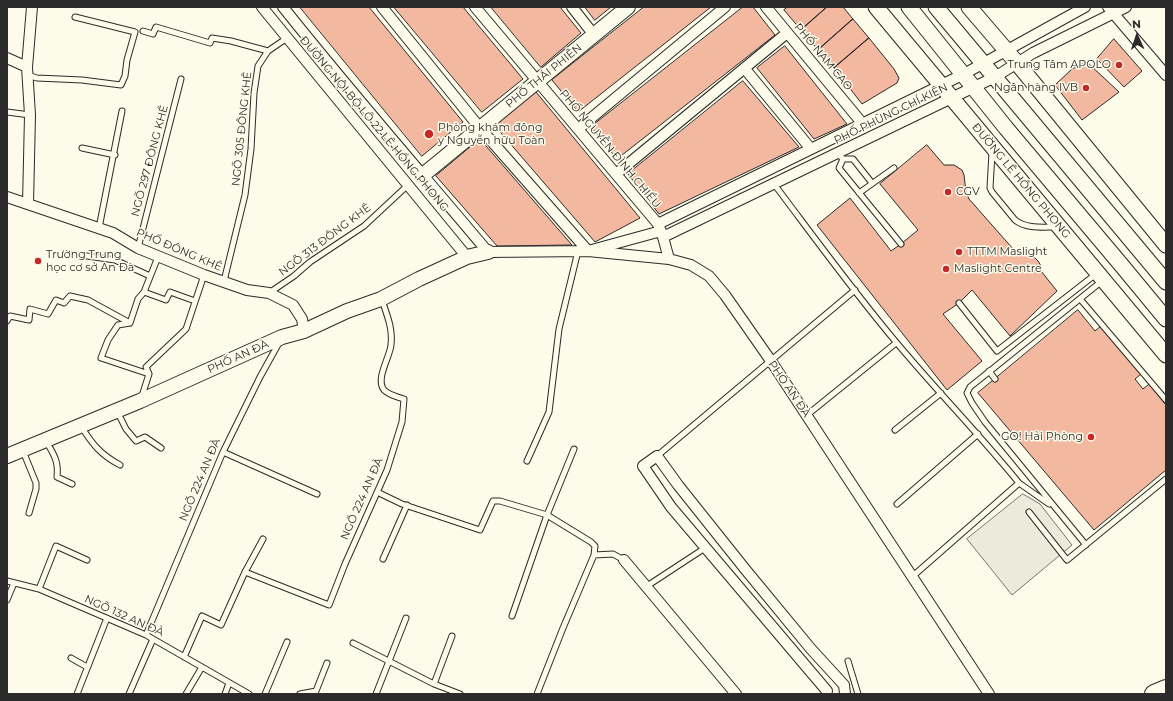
<!DOCTYPE html>
<html>
<head>
<meta charset="utf-8">
<style>
	body { margin:0 }
	#map { position:relative; width:1173px; height:701px; overflow:hidden; background:#fdfbea; font-family:Montserrat,sans-serif }
	canvas { display:block }
	.frame { position:absolute; inset:0; border:8px solid #2b2b2b; pointer-events:none }
	.north { position:absolute; left:1117px; top:16px; width:40px; height:40px; -webkit-text-stroke:3px #fdfbea; paint-order:stroke; rotate:357deg; font-size:11px; font-weight:700; line-height:16px; text-align:center; color:#2b2b2b }
	.north::after { content:''; display:block; margin:auto; width:14px; height:18px; background:#2b2b2b; clip-path:polygon(50% 0,100% 100%,50% 72%,0 100%) }
</style>
</head>
<body>
<div id="map">
<canvas width="1173" height="701"></canvas>
<div class="frame"></div>
<div class="north">N</div>
</div>
<script>
const g = document.querySelector('canvas').getContext('2d');
g.lineJoin = 'round';
function paint(path, color) { g.fillStyle = color; g.fill(path, 'evenodd'); }
function trace(path, color, width, dash) { g.strokeStyle = color; g.lineWidth = width; g.lineCap = dash ? 'butt' : 'round'; g.setLineDash(dash || []); g.stroke(path); }
function label(font, color, halo, rows, align = 'center') {
  g.font = font + ' Montserrat,sans-serif'; g.lineWidth = 3; g.setLineDash([]); g.textBaseline = 'middle'; g.strokeStyle = halo; g.fillStyle = color; for (const [text, x, y, turn = 0] of rows) {
    g.save(); g.translate(x, y); g.rotate((+turn || 0) * Math.PI / 180); g.textAlign = isNaN(turn) ? turn : align; if (halo) g.strokeText(text, 0, 0); g.fillText(text, 0, 0); g.restore();
  }
}
const parking = new Path2D(`
	M1023,494l17,10 32,41 -60,50 -45,-56z`);
const building = new Path2D(`
	M300,7h69l94,115 -41,34z
	M394,7h69l60,72 -41,33z
	M491,7h69l21,26 -40,34z
	M585,7h26l-16,13z
	M644,7h67l-133,105 -26,-32z
	M743,7h10l22,28 -158,124 -26,-32z
	M788,7h39l-26,23 -17,-20z
	M827,7h16l10,12 -35,31 -17,-20z
	M853,19l16,19 -35,30 -16,-18z
	M869,38l25,31 5,9 -2,5 -35,21 -28,-36z
	M1114,39l28,32 -18,16 -27,-28z
	M785,46l62,78 -33,15 -57,-71z
	M1087,62l32,30 -37,28 -27,-35 17,-16z
	M743,81l56,66 -140,67 -31,-40z
	M536,92l104,126 -45,24 -100,-116z
	M480,139l92,106 -75,1 -61,-70z
	M927,145l17,20h10l8,5 2,5 2,17 3,7 45,51 4,3 14,2 6,6 3,5v5l16,20 -47,45 -38,-46 -13,13 -16,11 39,47 -35,29 -130,-165 33,-27 41,53 10,-7 17,-14 -38,-46z
	M1078,310l17,21 6,-5 40,48 -6,5 8,10 6,-5 17,21v65l-72,60 -116,-137z`);
const lane = new Path2D(`
	M143,31l10,3 3,-7 54,16 2,-5 19,3 37,10
	M27,75l10,3 45,2 39,5 4,-9 2,-16 8,-28 -60,-15
	M7,112l23,3
	M82,148l33,7
	M992,152l-2,36 2,4 23,28c11,9 28,7 41,7
	M841,157l2,2h10l19,24
	M843,159l-4,9 62,76
	M774,184c40,53 79,107 122,158 40,48 84,93 123,141l-106,93
	M859,193l35,-25
	M99,228l23,-117
	M138,248l43,-169
	M80,255l35,5 35,16
	M224,281l21,-86 6,-46 3,-56 4,-27 10,-15 19,-13
	M144,292l22,8 4,-8 25,9
	M269,293l25,-17 16,-14 54,-36 44,-41
	M1081,300l85,100
	M959,303l38,48 99,-77
	M7,321l3,-5 19,4 1,-11 18,5 8,-14 8,3 6,-7 18,4 42,23
	M989,371l6,8
	M149,374l-48,-16 7,-18 10,-15 12,-2 8,-24 6,-7 14,-35
	M141,399l8,-25 -3,-7 40,-38 18,-54
	M117,411l9,18 10,12 9,-4 16,11
	M807,415l89,-72
	M81,426c11,18 20,29 39,39
	M895,430l46,-37
	M46,441c7,12 13,20 11,36l15,7
	M23,451l13,32v6l-7,24
	M223,452l94,42
	M657,456l198,-166
	M527,461l22,-49 10,-83 19,-78
	M1019,483l30,21
	M377,492l25,12 78,26 13,-29h7l47,14 44,27 4,4 -1,9 -31,73 -26,66
	M897,504l81,-70
	M1029,512l38,48 99,-81
	M1086,545l-101,-123 -13,-19 -5,-10 3,-6 132,-106
	M594,555l19,-1 11,6
	M383,559l24,-54
	M245,572l84,33 16,-41 42,-94 15,-48 2,-23c-7,-2 -15,-4 -20,-9 -9,-11 6,-33 7,-45 2,-16 -4,-30 -9,-45
	M7,581l32,8 107,46 103,59
	M647,586l58,-38
	M39,589l17,-43 31,14
	M7,600l7,-17
	M512,616l35,-101 27,-66
	M146,635l77,-183 37,-75 20,-36
	M353,643l81,41 26,10
	M184,657l18,-41 19,9 24,-53 18,-33
	M71,658l16,9
	M848,661l10,33
	M434,684l18,-48
	M77,694l30,-76
	M129,694l24,-55
	M186,694l16,-27
	M225,694l4,-11
	M265,694l22,-52
	M300,694l16,-3 11,-28
	M376,694l30,-76`);
const street = new Path2D(`
	M262,7l205,250
	M283,7c66,83 136,163 205,245l100,-1 81,8 22,6 18,11 16,19 46,66 218,333
	M382,7l98,121 108,123 73,-20
	M475,7l183,217 5,13 6,22
	M572,7l22,28
	M766,7l96,116
	M1108,7l58,68
	M7,58l20,9
	M745,69l66,80
	M578,129l147,-122
	M616,174l171,-141
	M7,197l106,36 25,15 66,27 43,15 22,3 24,12 9,14 2,12
	M28,204l2,-89 -3,-48 5,-60
	M658,224l306,-150 121,-67
	M663,237l332,-160 38,-24 93,-46
	M624,560l112,134
	M827,691l-156,-184 -28,-41 14,-10 21,29 67,84 66,80 33,36 1,9`);
const secondary = new Path2D(`
	M423,175l205,-168
	M7,456l133,-55 142,-64 22,-6 43,-20 34,-12 38,-20 48,-22 21,-5`);
const primary = new Path2D(`
	M876,7l290,348
	M909,7l97,121 117,139 43,52
	M936,7l230,275
	M969,7l48,56 149,182`);
const highway = new Path2D(`
	M1154,694l12,-5`);
const markers = [
	[1119,65,4,"#c62828"],
	[1086,88,4,"#c62828"],
	[429,134,5,"#c62828"],
	[948,192,4,"#c62828"],
	[959,252,4,"#c62828"],
	[38,261,4,"#c62828"],
	[946,269,4,"#c62828"],
	[1091,437,4,"#c62828"]
];
const streetNames = [
	["PHỐ NAM CAO",823,57,50],
	["PHỐ THÁI PHIÊN",544,76,-39],
	["PHỐ PHÙNG CHÍ KIÊN",891,114,-26],
	["ĐƯỜNG NỘI BỘ LÔ 22 LÊ HỒNG PHONG",374,124,50],
	["NGÕ 305 ĐÔNG KHÊ",242,129,-84],
	["PHỐ NGUYỄN ĐÌNH CHIỂU",610,149,50],
	["NGÕ 297 ĐÔNG KHÊ",150,161,-75],
	["ĐƯỜNG LÊ HỒNG PHONG",1021,181,50],
	["NGÕ 313 ĐÔNG KHÊ",325,240,-37],
	["PHỐ ĐÔNG KHÊ",179,250,23],
	["PHỐ AN ĐÀ",238,357,-24],
	["PHỐ AN ĐÀ",789,389,56],
	["NGÕ 224 AN ĐÀ",200,480,-67],
	["NGÕ 224 AN ĐÀ",362,499,-66],
	["NGÕ 132 AN ĐÀ",124,616,24]
];
const poiNames = [
	["Trung Tâm APOLO",1111,65,"right"],
	["Ngân hàng IVB",1078,88,"right"],
	["Phòng khám đông",438,128],
	["y Nguyễn hữu Toàn",438,141],
	["CGV",956,192],
	["TTTM Maslight",967,252],
	["Trường Trung",46,255],
	["học cơ sở An Đà",46,268],
	["Maslight Centre",954,269],
	["GO! Hải Phòng",1083,437,"right"]
];
paint(parking, '#eceadb');
trace(parking, '#74746e', 1);
paint(building, '#f2b8a0');
trace(building, '#2b2b2b', 1);
trace(lane, '#2b2b2b', 7);
trace(street, '#2b2b2b', 12);
trace(secondary, '#2b2b2b', 16);
trace(primary, '#2b2b2b', 17);
trace(highway, '#2b2b2b', 20);
trace(lane, '#fdfbea', 5);
trace(street, '#fdfbea', 10);
trace(secondary, '#fdfbea', 14);
trace(primary, '#fdfbea', 15);
trace(highway, '#fdfbea', 18);
for (const [x, y, r, color] of markers) { const dot = new Path2D(); dot.arc(x, y, r, 0, 2 * Math.PI); g.fillStyle = color; g.fill(dot); trace(dot, '#fdfbea', 1.5); }
label('11px', '#2b2b2b', '#fdfbea', streetNames);
label('11px', '#2b2b2b', '#fdfbea', poiNames, 'left');
</script>
</body>
</html>
